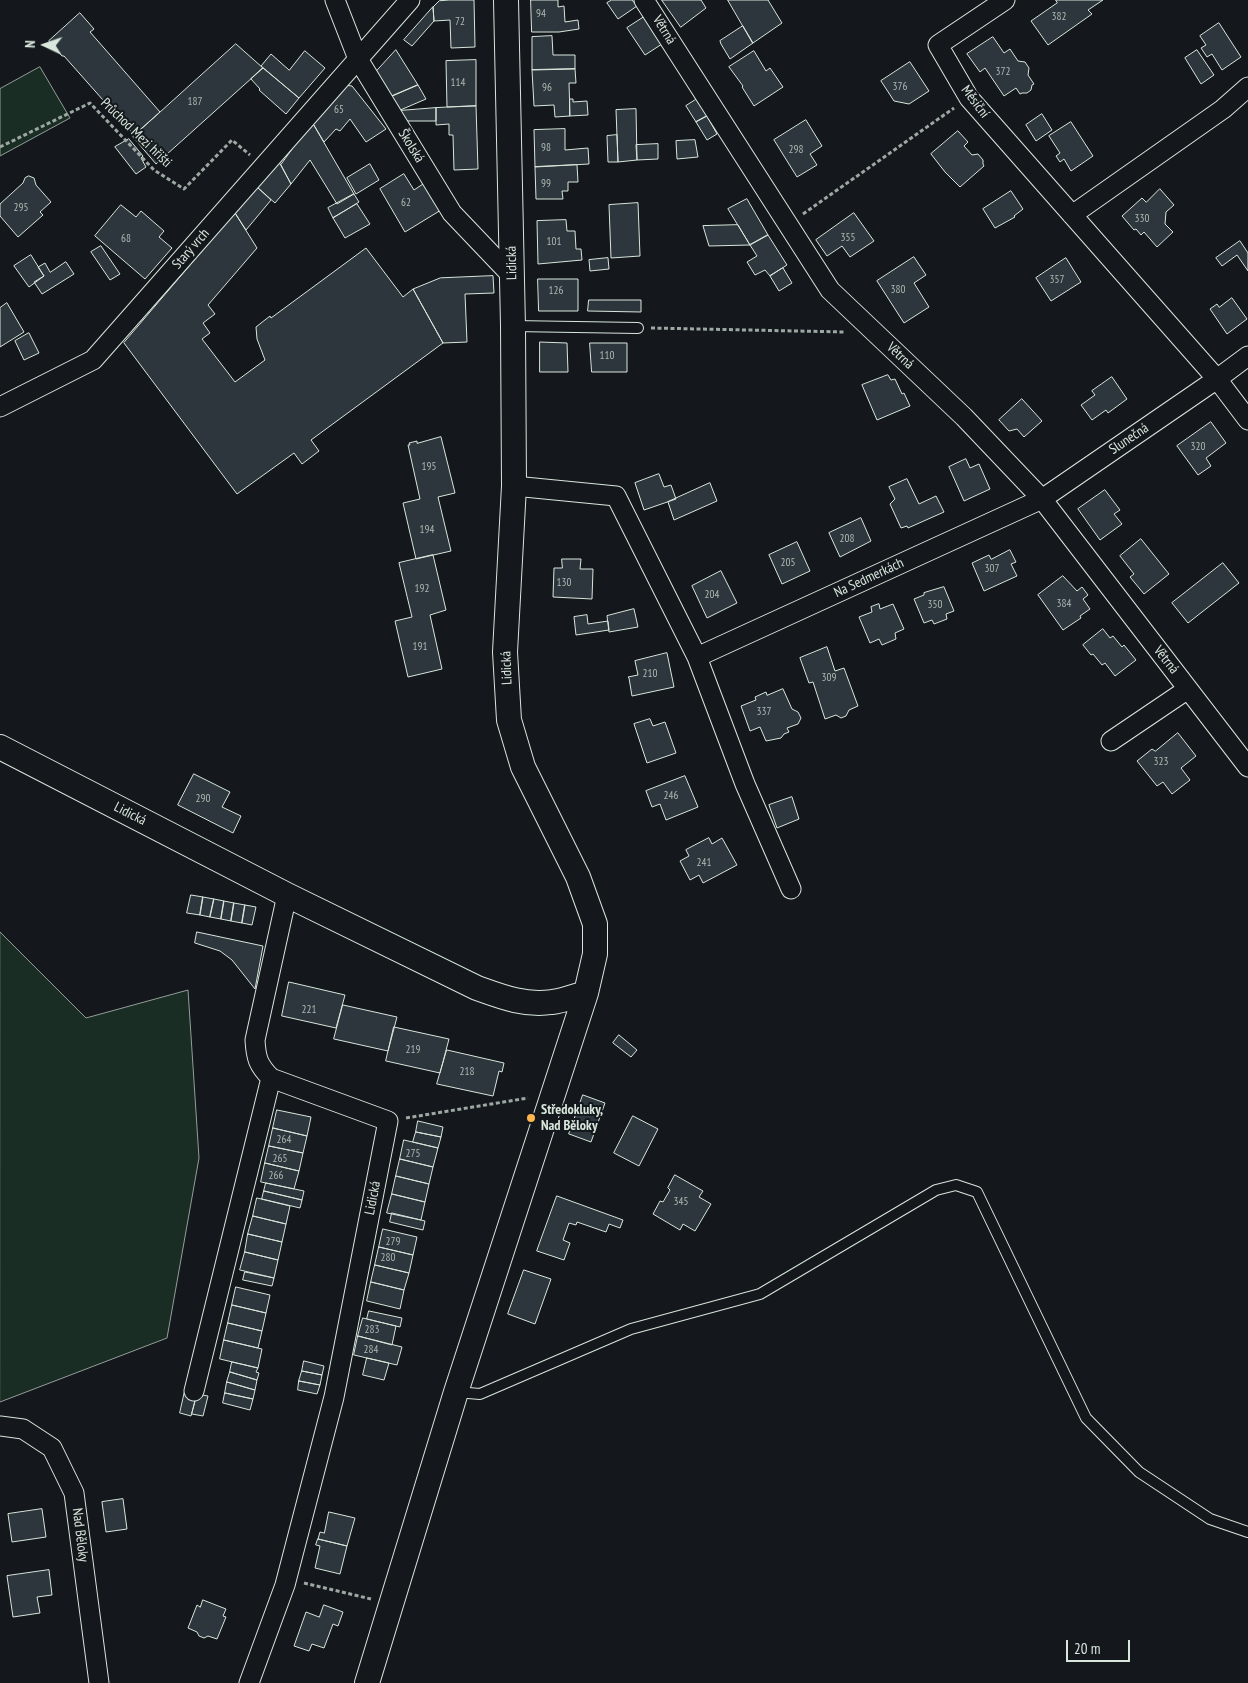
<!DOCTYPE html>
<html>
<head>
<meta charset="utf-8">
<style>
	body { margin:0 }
	#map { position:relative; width:1248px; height:1683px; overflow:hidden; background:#14181c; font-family:"PT Sans Narrow",sans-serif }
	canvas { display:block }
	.north { position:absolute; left:20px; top:20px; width:50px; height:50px; -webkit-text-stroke:4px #14181c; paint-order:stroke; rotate:273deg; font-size:14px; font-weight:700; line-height:20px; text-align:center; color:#d8e6dc }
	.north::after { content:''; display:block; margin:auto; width:18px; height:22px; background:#d8e6dc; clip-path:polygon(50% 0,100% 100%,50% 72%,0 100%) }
	.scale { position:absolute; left:1066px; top:1640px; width:64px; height:22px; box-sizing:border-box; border:2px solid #d8e6dc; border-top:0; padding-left:6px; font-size:15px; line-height:18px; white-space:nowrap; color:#d8e6dc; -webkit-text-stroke:4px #14181c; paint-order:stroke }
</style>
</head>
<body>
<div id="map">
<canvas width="1248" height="1683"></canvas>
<div class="north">N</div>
<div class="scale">20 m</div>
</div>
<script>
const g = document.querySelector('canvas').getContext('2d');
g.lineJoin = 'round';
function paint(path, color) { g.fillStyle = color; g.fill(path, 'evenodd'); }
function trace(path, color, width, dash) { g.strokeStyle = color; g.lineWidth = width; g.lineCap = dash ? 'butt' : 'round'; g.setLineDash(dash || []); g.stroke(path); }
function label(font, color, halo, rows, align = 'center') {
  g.font = font + ' "PT Sans Narrow",sans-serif'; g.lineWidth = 4; g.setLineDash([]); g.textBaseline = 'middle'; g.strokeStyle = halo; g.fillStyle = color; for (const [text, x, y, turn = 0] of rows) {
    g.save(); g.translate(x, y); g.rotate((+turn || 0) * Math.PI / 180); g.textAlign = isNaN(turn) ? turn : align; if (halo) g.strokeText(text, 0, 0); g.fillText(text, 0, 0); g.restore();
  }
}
const green = new Path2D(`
	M40,67l30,51 -70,38v-67z
	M0,932l86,86 102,-28 11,168 -32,180 -167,64z`);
const building = new Path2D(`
	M450,0h24l1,47 -24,1 -1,-28 -16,1 -1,-14 6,-6z
	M531,0h27v7l6,-1 1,16 13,-2 1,9 -20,3h-27z
	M612,0h20l5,6 -19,13 -11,-16z
	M662,0h39l5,8 -25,19z
	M728,0h40l14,23 -29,20z
	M1056,0h47l-15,10 4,4 -44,31 -17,-24 26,-18z
	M433,7l1,14 -22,25 -8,-6z
	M80,13l14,16 -4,3 70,80 -26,23 -70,-79h-2l-13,-15z
	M644,17l18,27 -17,11 -18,-27z
	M1219,23l22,34 -19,13 -10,-16 -5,3 -6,-9 5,-3 -6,-9z
	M743,26l10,17 -23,16 -9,-15 -1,-3z
	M552,36l1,19h22v14l-43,1v-33z
	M993,37l11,16 6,-4 8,12 7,1 4,6 -1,7 6,9 -2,1 -1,5 -4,3h-5l-2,1 -4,-6 -12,8 -19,-28 -5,4 -13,-18z
	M236,44l27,24 -107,96 -23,-27z
	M396,50l22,35 -28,12 -15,-24z
	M1197,50l17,25 -13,9 -16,-26z
	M305,51l20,17 -26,30 -38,-32 10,-12 18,16z
	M754,51l12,20 4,-3 13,19 -29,19 -12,-19 1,-1 -14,-19z
	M476,60v46l-29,1 -1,-46z
	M910,62l19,29 -20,13 -15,-3 -13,-20z
	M263,68l36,30 -13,16 -27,-24 1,-1 -9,-10z
	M575,69l1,14h-7l1,33 -15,1 -1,-12 -20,1 -2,-36z
	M344,85l8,1 34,43 -20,13 -16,-23 -10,12 -4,-2 -12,13 -12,-20z
	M418,85l8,14 -28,12 -8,-14z
	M570,99h3v3l14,-1 1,14 -18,1z
	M697,99l10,17 -11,6 -10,-16z
	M476,106l2,63 -24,1 -1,-35h-4v-11l-13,1v-17z
	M436,108v13h-33l-5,-10z
	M636,109l1,51 -19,2 -2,-52z
	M1042,114l10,16 -16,11 -10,-16z
	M707,116l10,18 -10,6 -11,-18z
	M806,120l16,26 -12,8 7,11 -20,12 -23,-37z
	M312,122l42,72 -17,10 -27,-44 -19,24 -10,-19z
	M1071,122l22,34 -22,15 -7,-12 -4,3 -4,-6 4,-3 -11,-17z
	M565,129v21l23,-2 1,16 -54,3 -1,-37z
	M958,131l10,11 -4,4 8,9 6,-1 5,6v4l1,2 -24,21 -15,-15 -14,-18z
	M617,135l1,27h-10l-1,-26z
	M129,139l14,17 -2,2 5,9 -10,7 -21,-27z
	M695,140l3,17 -21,2 -1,-18z
	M658,144v15l-21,1 -1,-15z
	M279,162l12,22 -16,19 -18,-16z
	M370,164l9,16 -23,14 -9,-16z
	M577,165l1,17h-10v9h-6l1,8h-27l-1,-32z
	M404,174l10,16 9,-6 18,26 -36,22 -25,-43z
	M29,176l5,2 2,7 15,17 -11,10 3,3 -25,22 -18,-21v-12l23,-21 2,-5z
	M257,187l14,13 -25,30 -11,-17z
	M1160,189l14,16 -8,7 -1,12 8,8 -16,15 -13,-15 -3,3 -5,-6 -2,1 -12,-14 20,-18 4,4z
	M1011,191l12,18 -9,7 1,1 -20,11 -12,-19z
	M354,194l5,8 -26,16 -5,-10z
	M747,199l21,36 -18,10 -22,-36z
	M638,203l2,53 -29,2 -2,-53z
	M357,204l13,20 -25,14 -12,-20z
	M121,205l15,12 5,-6 23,20 -5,6 13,11 -27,31 -50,-43z
	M235,213l22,35 -49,57 7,9 -12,9 7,10 -8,6 33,43 30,-22 -8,-21 -1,-12 14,-11 1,2 95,-70 37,49 10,-8 30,54 -132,97 8,11 -17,13 -8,-11 -57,41 -113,-151z
	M854,213l20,28 -24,16 -8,-11 -15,10 -11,-16z
	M566,220l1,11h8l1,18h5l1,11 -44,4 -1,-43z
	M738,225l12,20 -41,1 -6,-20z
	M768,235l19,30 -17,11 -5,-6 -10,5 -8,-13 10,-6 -7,-11z
	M1240,241l8,12v18l-11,-16 -15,11 -6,-8z
	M101,246l19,28 -10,6 -19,-28z
	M31,255l13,21 -15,11 -15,-21z
	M914,257l12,18 -12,8 15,24 -25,16 -27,-42z
	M608,258l1,11 -19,2 -1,-11z
	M1066,258l15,24 -30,19 -15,-23z
	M66,262l8,12 -32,20 -8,-12 10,-6 -6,-9 7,-4 5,9z
	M783,268l9,15 -13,8 -9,-15z
	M493,276l1,17 -29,1 2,48 -24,1 -30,-54 27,-11z
	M538,279h40v32h-39z
	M1232,298l15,21 -20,15 -17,-25 7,-5 2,3z
	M589,300h52v12l-53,-1z
	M7,303l17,29 -24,15v-39z
	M29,333l10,20 -15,7 -9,-19z
	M540,342l27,1 1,29h-28z
	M590,343h37v29h-35z
	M888,375l3,5 4,-1 7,15 2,-1 6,13 -33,14 -15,-35z
	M1112,377l15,22 -19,14 -2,-3 -14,10 -11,-15 14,-10 -3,-4z
	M1022,399l20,22 -18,16 -7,-8 -8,2 -10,-11z
	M1211,422l15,21 -20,15 5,8 -13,9 -21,-29z
	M441,437l14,56 -17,4 13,54 -35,8 -13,-56 17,-4 -12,-54h2l-1,-2 8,-2v2z
	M966,459l4,9 9,-4 11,25 -26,12 -15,-34z
	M659,474l5,13 7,-2 5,14 -32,11 -9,-27z
	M907,479l12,25 17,-8 8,16 -36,16 -1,-2 -6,2 -11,-24 5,-5 -6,-12z
	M710,483l7,18 -43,19 -6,-18z
	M1105,490l15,20 -6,4 8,10 -22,16 -22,-31z
	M861,518l10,23 -31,16 -11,-24z
	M1141,539l28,35 -25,20 -14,-17 4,-3 -14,-18z
	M797,542l13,29 -28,13 -13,-29z
	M1010,550l6,12 -5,2 6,12 -33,15 -12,-28 17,-8 2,4z
	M433,555l13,55 -16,5 12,54 -34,8 -13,-56 17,-4 -13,-54z
	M562,559h19l-1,10h13l-1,30 -39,-2 1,-29h8z
	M1223,563l16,20 -51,40 -16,-20z
	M721,571l16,32 -30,15 -15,-32z
	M1063,576l14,15 5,-4 6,8 -5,4 7,10 -10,7 1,2 -18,12 -25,-35z
	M944,587l10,24 -8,3 1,5 -13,5 -2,-4 -8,3 -10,-24 10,-4v-2z
	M879,604l1,5 13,-5 11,25 -9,4 1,6 -14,6 -3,-6 -9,4 -11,-26 13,-5 -1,-5z
	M634,609l4,18 -29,5 -2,-16z
	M587,615l1,9 20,-3 1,9 -33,5 -2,-18z
	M1103,629l7,9 3,-2 9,11 2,-2 12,15 -21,16 -10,-13 -3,2 -9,-11 -2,1 -8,-10z
	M827,647l8,24 9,-3 14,38 -9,4 -3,6 -5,2 -5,-3 -11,4 -12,-37 -4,1 -9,-25z
	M667,653l7,34 -42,9 -3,-18 -1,-1 10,-2 -3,-14z
	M783,689l9,20 6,3 3,6 -3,6 -11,4 2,4 -5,2 -3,4 -15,3 -6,-14 -10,4 -9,-25 15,-6 -1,-3 11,-5 1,3z
	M650,719l3,7 12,-4 11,31 -29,10 -13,-39z
	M1178,733l18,23 -15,12 9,12 -18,14 -9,-12 -6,4 -20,-25 15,-12 3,2z
	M194,774l36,18 -8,15 19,9 -8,17 -55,-28z
	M685,776l13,31 -32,13 -6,-16 -8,3 -6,-16z
	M792,797l7,22 -22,9 -8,-23z
	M709,838l3,6 10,-6 15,27 -34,18 -4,-8 -9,5 -10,-19 9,-5 -3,-6z
	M191,895l12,2 -3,18 -13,-2z
	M203,897l11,2 -4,18 -10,-2z
	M214,899l10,2 -3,18 -11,-2z
	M224,901l10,2 -3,18 -10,-2z
	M234,903l11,2 -3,18 -11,-2z
	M245,905l11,2 -4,18 -10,-2z
	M197,932l66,14 -8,43 -23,-29 -12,-9 -25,-8z
	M289,982l56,13 -9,33 -54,-12z
	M343,1005l54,12 -9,34 -54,-12z
	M394,1027l55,12 -9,34 -54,-12z
	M619,1035l18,15 -6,7 -18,-14z
	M447,1050l57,13 -2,9 -3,-1 -6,25 -56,-12z
	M583,1095l22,8 -14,39 -22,-8z
	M277,1110l34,7 -4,19 -34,-8z
	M633,1116l25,13 -19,37 -25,-13z
	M418,1121l25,6 -2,10 -25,-5z
	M273,1128l34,8 -4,17 -34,-7z
	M416,1132l25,5 -3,11 -25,-6z
	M404,1140l34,8 -5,19 -33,-8z
	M269,1146l34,7 -4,18 -34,-8z
	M400,1159l33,8 -4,17 -33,-8z
	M265,1163l34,8 -5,18 -33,-7z
	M675,1175l28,16 -4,6 12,7 -16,27 -12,-7 -3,6 -27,-16 7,-13 3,1 7,-12 -2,-2z
	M396,1176l33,8 -4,18 -33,-8z
	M266,1183l38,8 -2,9 -38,-9z
	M264,1191l38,9 -2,8 -38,-9z
	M392,1194l33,8 -4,18 -34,-7z
	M557,1196l66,24 -3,8 -11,-4 -3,8 -29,-10 -1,3 -7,-2 -6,17 7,3 -6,17 -27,-9z
	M257,1198l33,8 -4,18 -33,-8z
	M392,1213l33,8 -2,9 -33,-8z
	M253,1216l33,8 -4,18 -34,-8z
	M383,1229l34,8 -4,18 -34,-8z
	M248,1234l34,8 -4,18 -33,-8z
	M379,1247l34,8 -4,18 -34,-8z
	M245,1252l33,8 -4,18 -34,-8z
	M375,1265l34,8 -5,17 -33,-8z
	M524,1270l27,9 -16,45 -27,-10z
	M245,1272l29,6 -2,8 -29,-6z
	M371,1282l33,8 -4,19 -33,-8z
	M236,1287l34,8 -4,18 -34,-8z
	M232,1305l34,8 -4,18 -34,-8z
	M369,1311l33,7 -2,9 -33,-8z
	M363,1318l33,8 -4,19 -34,-9z
	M228,1323l34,8 -4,17 -34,-8z
	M358,1336l44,11 -5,18 -43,-10z
	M224,1340l38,9 -4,19 -38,-9z
	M367,1358l22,5 -5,17 -21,-5z
	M304,1361l20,5 -2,9 -20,-4z
	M232,1362l26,6 -2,4 3,1 -2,7 -27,-8z
	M302,1371l20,4 -2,10 -21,-4z
	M230,1372l27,8 -2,10 -28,-8z
	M299,1381l21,4 -3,9 -19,-4z
	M227,1382l28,8 -2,9 -28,-6z
	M185,1391l12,3 -6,22 -11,-3z
	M225,1393l28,6 -3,11 -27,-7z
	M197,1394l11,2 -5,20 -11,-2z
	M123,1499l4,30 -21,3 -4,-30z
	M42,1509l4,28 -34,5 -4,-28z
	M329,1512l26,6 -8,28 -29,-7 2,-7 4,1z
	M318,1539l29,7 -7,28 -25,-6 5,-22 -4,-1z
	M49,1570l3,25 -15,2 3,16 -27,4 -6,-41z
	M203,1600l23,9 -3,7 3,1 -9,22 -9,-3 -4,2 -5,-2 -2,-4 -9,-4 9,-23 3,2z
	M324,1605l19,7 -5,14 -5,-2 -9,24 -12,-4 -3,7 -15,-5 12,-34 13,5z`);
const path = new Path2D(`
	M0,147l90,-44 64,67 30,19 48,-49 18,15
	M803,214l151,-106
	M651,328l194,4
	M406,1118l122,-20
	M304,1583l67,16`);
const service = new Path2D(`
	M513,326l125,2
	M456,1392l24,2 151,-65 129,-35 176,-104 20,-5 21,7 109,226 53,54 71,47 38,13`);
const minor = new Path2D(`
	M335,0l23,59 94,154 60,63
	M644,0l186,290 134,127 78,82 206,268
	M1005,0l-67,45 31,53 248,281 31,41
	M1072,215l151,-106 25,-22
	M0,407l93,-47 317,-360
	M514,486l102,10 81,161 48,127 46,105
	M697,657l345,-158 175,-120 31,-23
	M1111,741l77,-52
	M194,1391l77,-313
	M0,1426l23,3 29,19 22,45 25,190
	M249,1683l36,-98 49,-188 54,-276 -117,-43c-13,-13 -15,-20 -16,-38l32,-145`);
const tertiary = new Path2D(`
	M0,747l287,148 190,93c25,9 48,18 75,14 11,-1 23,-6 34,-9
	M367,1683l89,-291 130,-399 9,-39v-30l-17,-47 -55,-110 -14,-47 -4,-68 9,-166 -1,-160 -7,-326`);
const markers = [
	[531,1118,5,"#ffb74d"]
];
const numberNames = [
	["94",541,14],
	["382",1059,17],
	["72",460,22],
	["372",1003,72],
	["114",458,83],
	["376",900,87],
	["96",547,88],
	["187",195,102],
	["65",339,110],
	["98",546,148],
	["298",796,150],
	["99",546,184],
	["62",406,203],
	["295",21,208],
	["330",1142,219],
	["355",848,238],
	["68",126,239],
	["101",554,242],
	["357",1057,280],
	["380",898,290],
	["126",556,291],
	["110",607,356],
	["320",1198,447],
	["195",429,467],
	["194",427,530],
	["208",847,539],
	["205",788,563],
	["307",992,569],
	["130",564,583],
	["192",422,589],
	["204",712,595],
	["384",1064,604],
	["350",935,605],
	["191",420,647],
	["210",650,674],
	["309",829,678],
	["337",764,712],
	["323",1161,762],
	["246",671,796],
	["290",203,799],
	["241",704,863],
	["221",309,1010],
	["219",413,1050],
	["218",467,1072],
	["264",284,1140],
	["275",413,1154],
	["265",280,1159],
	["266",276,1176],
	["345",681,1202],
	["279",393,1242],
	["280",388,1258],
	["283",372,1330],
	["284",371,1350]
];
const streetNames = [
	["Větrná",664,30,58],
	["Měsíční",975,102,53],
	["Průchod Mezi hřišti",136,133,44],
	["Školská",411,146,58],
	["Starý vrch",191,249,-49],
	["Lidická",512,263,-91],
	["Větrná",900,356,43],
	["Slunečná",1129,439,-34],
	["Na Sedmerkách",869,578,-25],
	["Větrná",1166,660,52],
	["Lidická",507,668,-92],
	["Lidická",130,814,27],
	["Lidická",373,1198,-79],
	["Nad Běloky",80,1535,83]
];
const poiNames = [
	["Středokluky,",541,1110],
	["Nad Běloky",541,1126]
];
paint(green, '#1a2d24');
trace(green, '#939e99', 1);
paint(building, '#2c363c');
trace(building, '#d8e6dc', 1);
trace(service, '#d8e6dc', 12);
trace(minor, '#d8e6dc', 21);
trace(tertiary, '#d8e6dc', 26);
trace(path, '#9da8a2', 3, [4, 2.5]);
trace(service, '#14181c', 10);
trace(minor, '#14181c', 19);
trace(tertiary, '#14181c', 24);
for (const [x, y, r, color] of markers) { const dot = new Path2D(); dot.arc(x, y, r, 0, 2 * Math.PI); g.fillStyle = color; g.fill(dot); trace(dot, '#14181c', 2); }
label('11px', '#adbab4', null, numberNames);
label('14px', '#d8e6dc', '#14181c', streetNames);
label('bold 14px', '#d8e6dc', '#14181c', poiNames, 'left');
</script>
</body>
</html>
